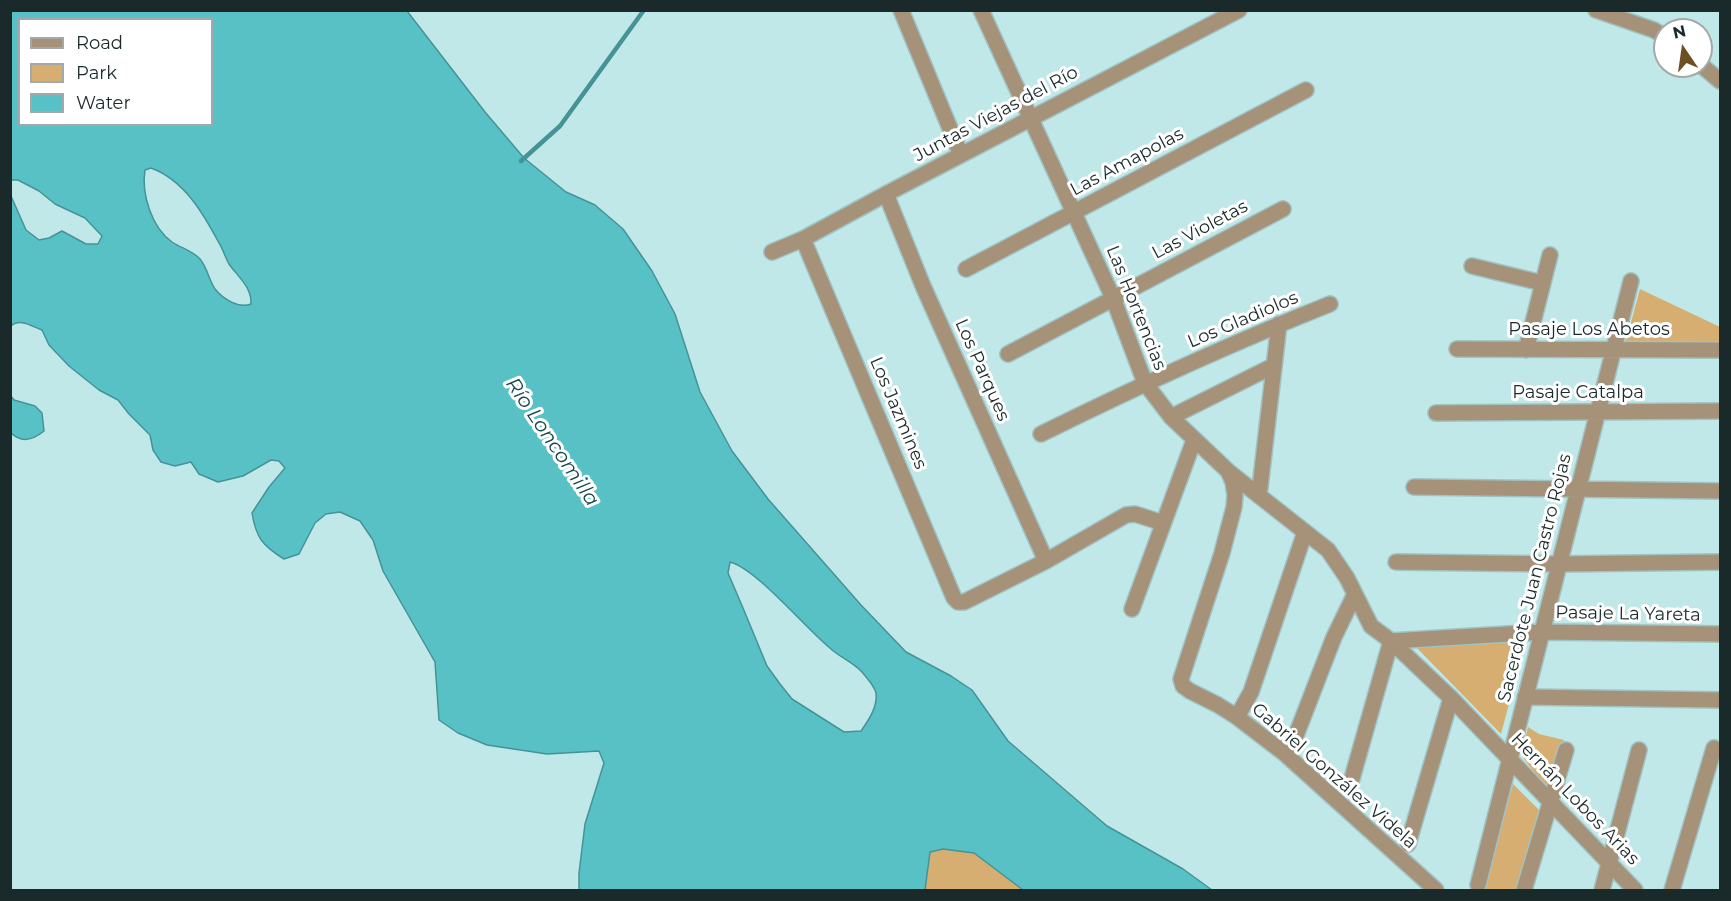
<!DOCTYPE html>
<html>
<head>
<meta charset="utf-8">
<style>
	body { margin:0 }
	#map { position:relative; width:1731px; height:901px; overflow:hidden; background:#c1e8e9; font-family:Montserrat,sans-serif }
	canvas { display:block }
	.frame { position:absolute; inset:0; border:12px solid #1a2929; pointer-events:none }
	.legend { position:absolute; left:18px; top:18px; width:195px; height:108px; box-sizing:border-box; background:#fff; border:2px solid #a3a9a9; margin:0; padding:8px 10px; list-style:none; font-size:18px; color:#1a2929 }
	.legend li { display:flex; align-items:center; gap:12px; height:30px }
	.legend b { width:30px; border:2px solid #a3a9a9 }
	.north { position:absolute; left:1653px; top:18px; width:60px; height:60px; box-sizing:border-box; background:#fff; border:2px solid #a3a9a9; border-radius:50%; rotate:347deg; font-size:16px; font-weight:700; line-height:24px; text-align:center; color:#1a2929 }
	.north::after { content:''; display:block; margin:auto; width:21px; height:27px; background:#6c5023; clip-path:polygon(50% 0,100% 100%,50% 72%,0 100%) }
</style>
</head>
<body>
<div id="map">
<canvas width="1731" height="901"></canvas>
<div class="frame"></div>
<ul class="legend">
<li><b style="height:8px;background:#a59278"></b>Road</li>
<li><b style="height:16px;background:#d6ae71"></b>Park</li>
<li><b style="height:16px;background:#58c1c5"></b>Water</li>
</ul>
<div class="north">N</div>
</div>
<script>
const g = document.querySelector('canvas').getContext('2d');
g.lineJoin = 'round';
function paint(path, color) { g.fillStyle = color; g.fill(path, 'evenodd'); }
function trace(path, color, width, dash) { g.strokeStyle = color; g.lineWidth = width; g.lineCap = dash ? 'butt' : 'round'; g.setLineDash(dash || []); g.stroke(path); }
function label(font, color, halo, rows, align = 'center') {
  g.font = font + ' Montserrat,sans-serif'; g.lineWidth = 6; g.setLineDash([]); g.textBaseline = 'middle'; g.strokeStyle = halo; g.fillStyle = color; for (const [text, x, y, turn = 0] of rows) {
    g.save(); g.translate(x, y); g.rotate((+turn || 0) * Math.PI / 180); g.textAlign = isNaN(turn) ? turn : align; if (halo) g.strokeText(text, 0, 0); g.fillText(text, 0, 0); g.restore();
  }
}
const green = new Path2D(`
	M1640,289l80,38v16l-94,-2z
	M1412,643h113l-24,91z
	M1528,727l11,7 25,6 -16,50 -27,-35z
	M1513,784l29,29 -23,77h-36z
	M943,849l31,4 49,37h-98l5,-38z`);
const water = new Path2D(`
	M11,10l396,1 78,101 39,46 42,34 29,13 28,24 29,42 23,43 25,78 32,59 36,48 93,106 45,47 45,24 21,14 36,51 99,85 76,43 29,21h-189l-49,-37 -31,-4 -13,3 -5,38h-346v-17l6,-49 19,-61 -5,-12 -52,3 -60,-9 -29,-12 -19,-13 -4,-58 -52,-91 -10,-31 -13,-19 -20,-9 -14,2 -11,9 -16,31 -15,5c-21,-13 -28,-21 -32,-46l17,-26 16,-19 -6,-7 -8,-1 -28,16 -25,6 -19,-8 -8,-12 -16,4 -14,-4 -8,-12 -3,-15 -21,-21 -11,-14 -19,-10 -30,-24 -20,-21 -7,-15c-11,-4 -22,-12 -31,-4v-130l15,34 13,10 10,-2 13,-7 24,13h12l4,-8 -17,-18 -30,-14 -16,-13 -21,-11h-7zM20,20h192v104h-192zM151,168c33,12 52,45 68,75 4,6 6,14 10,21 9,13 23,23 22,40 -12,5 -28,-5 -36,-15 -6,-9 -8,-22 -15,-30 -7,-8 -19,-11 -28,-17 -20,-14 -31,-48 -27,-72zM730,562c27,7 76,67 101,87 9,8 21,13 30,22 5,6 13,14 15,22 2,14 -8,28 -15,38l-17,1 -52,-33 -12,-15 -13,-18 -24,-58 -15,-35z
	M10,395l4,5 21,6 7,7 2,18c-11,9 -23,12 -33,2z`);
const stream = new Path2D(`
	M521,161l39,-35 84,-116`);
const street = new Path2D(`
	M901,10l60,145
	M981,10l132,288 32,85 26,34 57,54 5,11 2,13 -1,12 -12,46 -41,126 2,7 7,5 28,14 19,12 47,36 152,137
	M1596,10l58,20 11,7
	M1701,65l19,16
	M886,194l37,92 123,275
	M803,239l151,359 4,4h6l82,-41 80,-46 9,-1 28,9
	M772,252l31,-13 83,-45 353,-184
	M1472,266l70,17
	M966,269l340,-179
	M1457,349l263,1
	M1526,350l24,-95
	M1008,354l275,-145
	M1436,413l284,-2
	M1171,417l102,-51
	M1041,434c95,-47 191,-91 289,-130
	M1229,472l99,78 19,28 24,48 20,15 60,57 184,192
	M1414,487l306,4
	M1259,496l20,-172
	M1396,562l163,2 161,-2
	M1132,609l62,-169
	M1525,697l195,3
	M1237,717l14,-25 54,-160
	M1284,753l11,-15 39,-101 20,-41
	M1351,782l40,-141 151,-9 178,2
	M1408,844l43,-146
	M1478,885l153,-604
	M1524,890l42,-140
	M1602,890l37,-140
	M1672,890l42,-142`);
const streetNames = [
	["Juntas Viejas del Río",996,114,-28],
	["Las Amapolas",1127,162,-28],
	["Las Violetas",1200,230,-28],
	["Las Hortencias",1136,308,68],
	["Los Gladiolos",1243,320,-23],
	["Pasaje Los Abetos",1589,330],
	["Los Parques",982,370,66],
	["Pasaje Catalpa",1578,393],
	["Los Jazmines",898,413,67],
	["Sacerdote Juan Castro Rojas",1535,578,-76],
	["Pasaje La Yareta",1628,614,1],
	["Gabriel González Videla",1334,776,41],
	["Hernán Lobos Arias",1575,799,46]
];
const waterNames = [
	["Río Loncomilla",552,442,56]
];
paint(green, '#d6ae71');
paint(water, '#58c1c5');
trace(water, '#459396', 1.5);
trace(stream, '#459396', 4.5);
trace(street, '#a0c2c3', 18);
trace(street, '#a59278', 15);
label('18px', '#1a2929', '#fff', streetNames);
label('italic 20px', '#184849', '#fff', waterNames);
</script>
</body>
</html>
